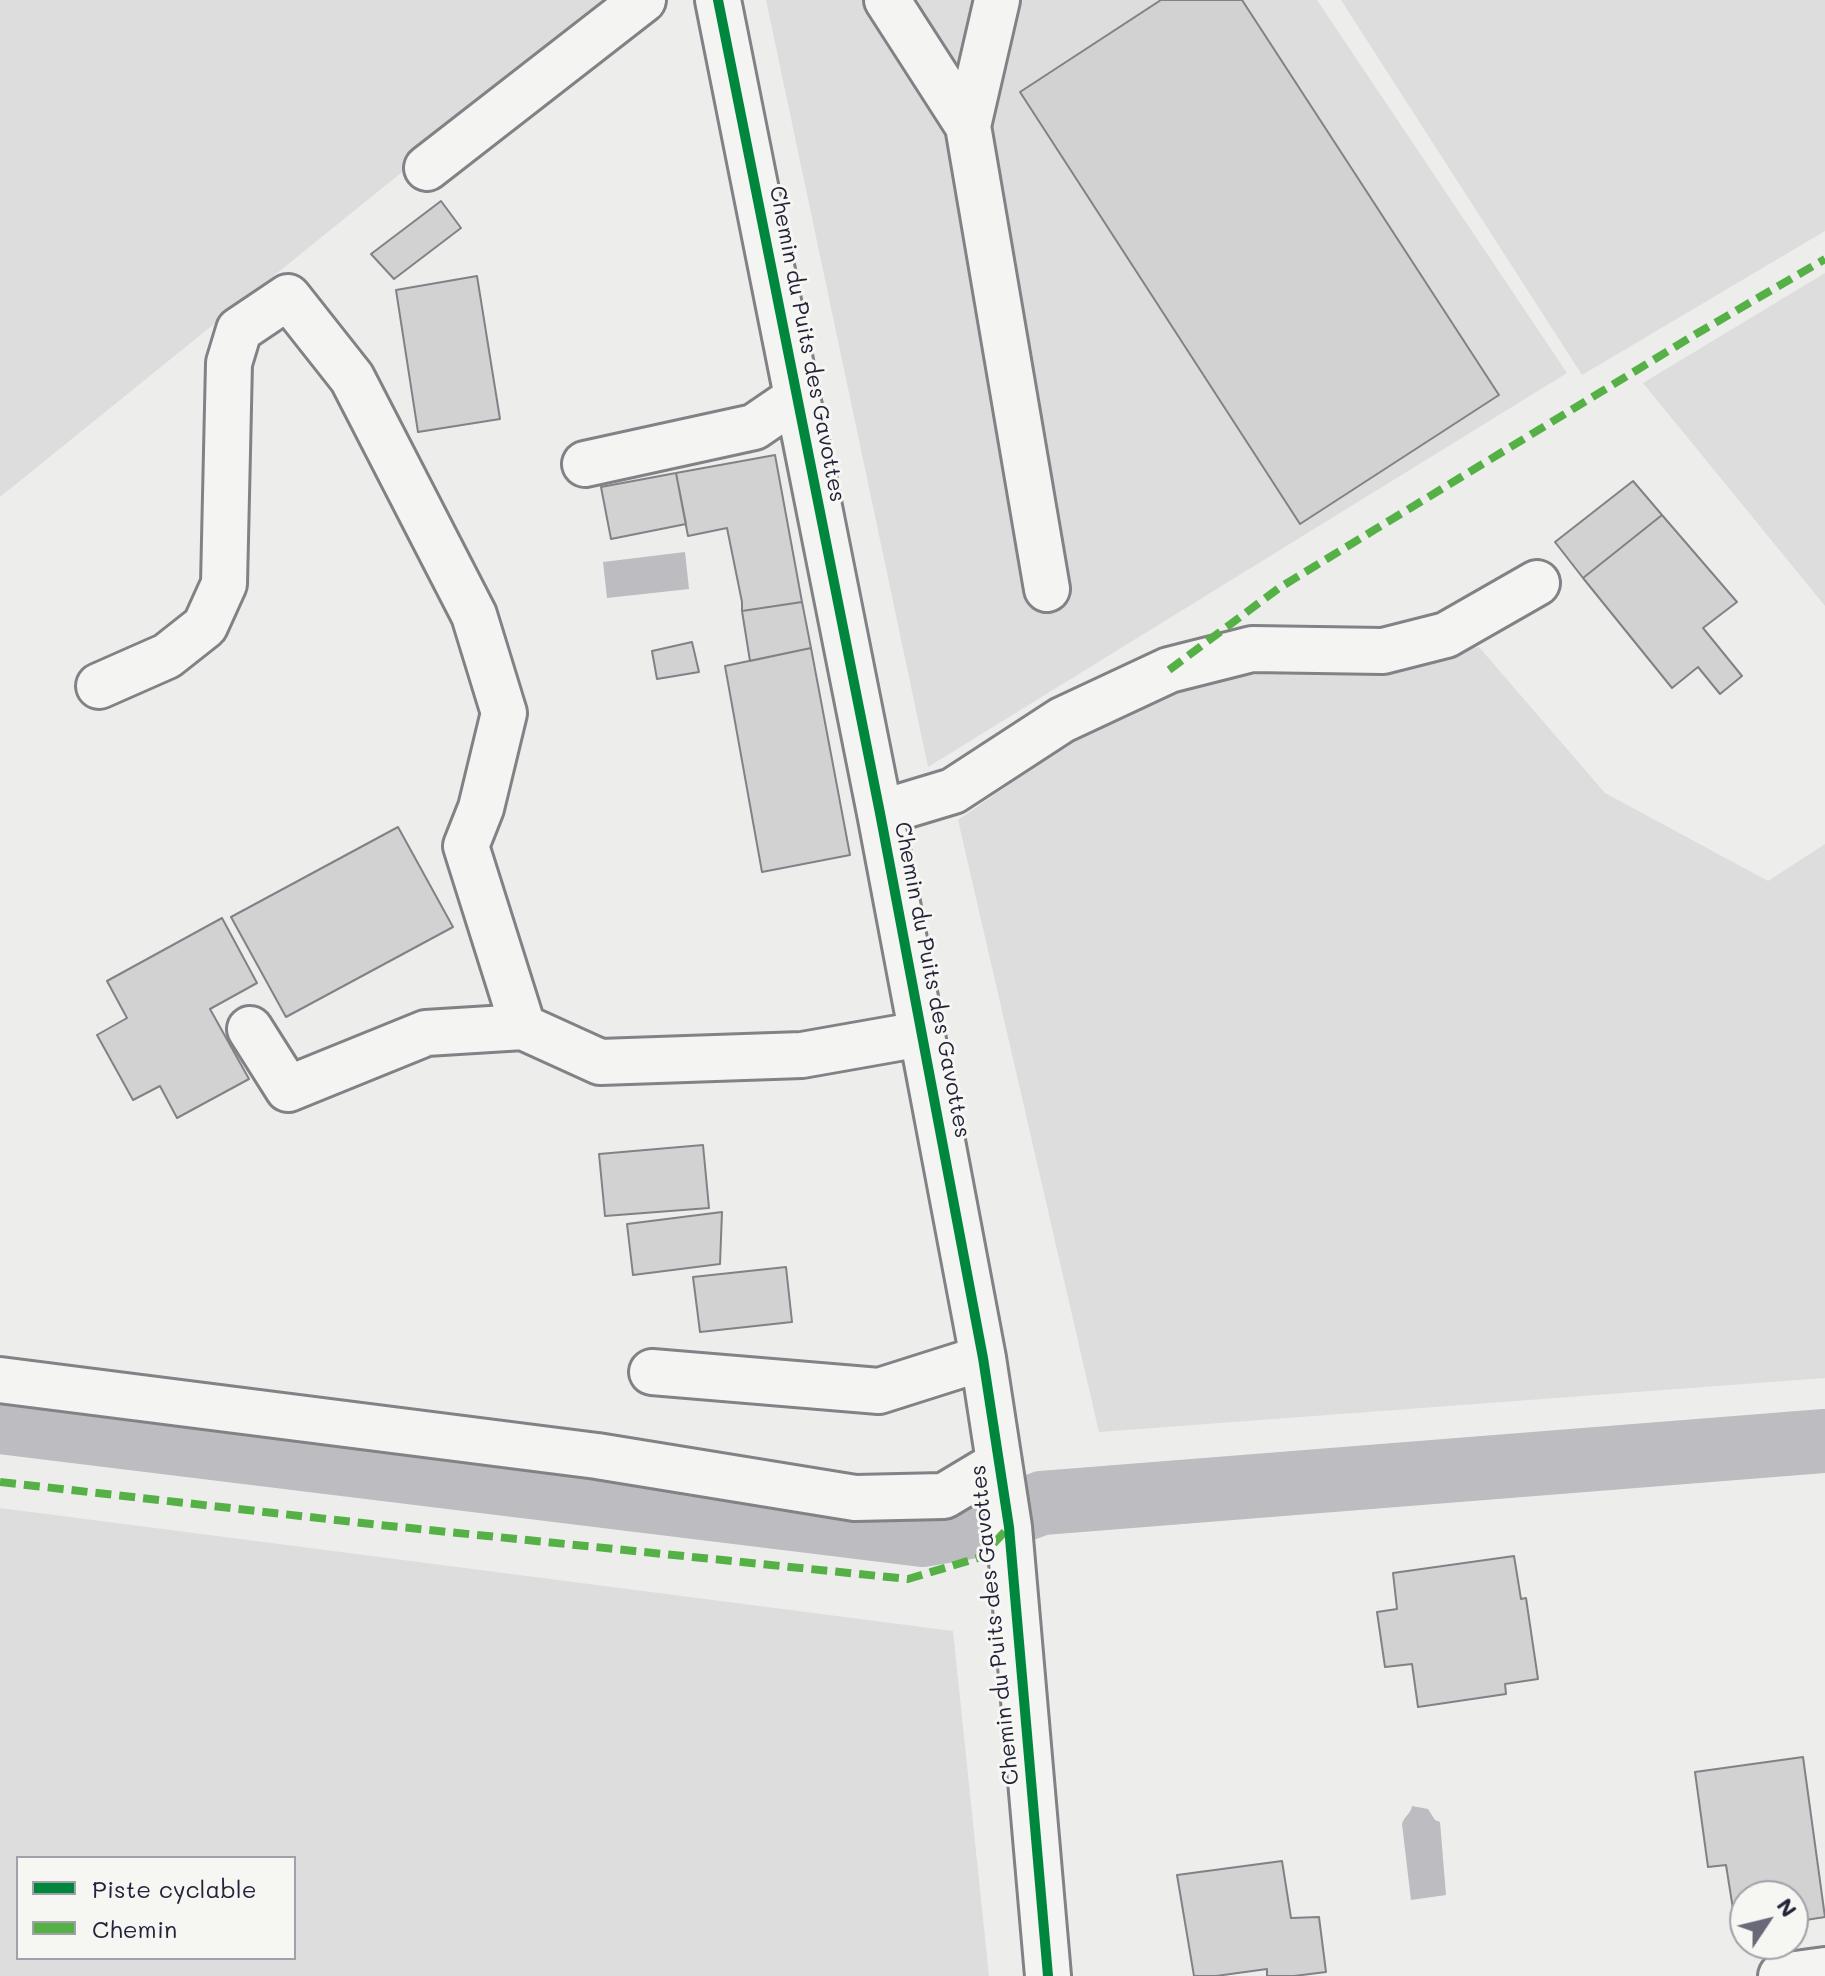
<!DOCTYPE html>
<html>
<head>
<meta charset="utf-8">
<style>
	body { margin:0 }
	#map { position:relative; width:1825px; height:1976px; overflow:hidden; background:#ededec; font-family:Mali,sans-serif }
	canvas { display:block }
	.legend { position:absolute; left:16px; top:1856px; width:280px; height:104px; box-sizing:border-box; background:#f6f6f2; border:2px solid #a1a1a9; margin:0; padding:10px 14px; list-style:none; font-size:24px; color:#22223b }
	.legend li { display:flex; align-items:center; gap:16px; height:40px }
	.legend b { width:40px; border:2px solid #a1a1a9 }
	.north { position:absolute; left:1729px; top:1880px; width:80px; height:80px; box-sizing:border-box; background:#f6f6f2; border:2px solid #a1a1a9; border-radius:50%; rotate:55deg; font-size:22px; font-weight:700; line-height:32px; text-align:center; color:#22223b }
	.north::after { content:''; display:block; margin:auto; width:28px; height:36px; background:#696979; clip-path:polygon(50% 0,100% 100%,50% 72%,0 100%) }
</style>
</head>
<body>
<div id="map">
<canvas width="1825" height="1976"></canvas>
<ul class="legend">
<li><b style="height:10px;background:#00873e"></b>Piste cyclable</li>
<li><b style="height:10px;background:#55b146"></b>Chemin</li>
</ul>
<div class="north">N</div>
</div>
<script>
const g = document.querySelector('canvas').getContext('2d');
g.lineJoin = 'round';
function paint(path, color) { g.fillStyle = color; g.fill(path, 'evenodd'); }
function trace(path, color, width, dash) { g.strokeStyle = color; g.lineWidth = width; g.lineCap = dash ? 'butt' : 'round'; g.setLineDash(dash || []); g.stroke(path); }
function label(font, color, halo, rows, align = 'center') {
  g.font = font + ' Mali,sans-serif'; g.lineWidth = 6; g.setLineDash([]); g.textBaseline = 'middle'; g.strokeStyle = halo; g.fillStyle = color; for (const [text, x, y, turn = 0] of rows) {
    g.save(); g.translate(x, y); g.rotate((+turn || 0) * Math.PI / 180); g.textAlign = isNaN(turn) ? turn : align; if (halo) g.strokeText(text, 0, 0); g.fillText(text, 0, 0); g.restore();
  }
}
const built = new Path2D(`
	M0,0h615l-615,497z
	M766,0h551l250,373 -639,394z
	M1341,0h484v231l-243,144z
	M1825,273v333l-182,-223z
	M1479,647l126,146 163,88 57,-37v534l-726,54 -141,-612 116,-80 129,-59z
	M0,1508l953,123 36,345h-989zM18,1858h276v100h-276z`);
const water = new Path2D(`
	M685,552l4,37 -82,9 -4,-36z
	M1412,1806l16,3 7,11 5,2 6,73 -35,5 -9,-76c2,-8 9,-10 10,-18z`);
const canal = new Path2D(`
	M0,1422l923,113 58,-10 61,-22 783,-62`);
const building = new Path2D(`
	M1161,0h81l257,395 -199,129 -280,-432z
	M441,201l20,27 -67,51 -23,-25z
	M477,276l23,143 -82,13 -22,-142z
	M775,455l27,147 -60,9v-9l-15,-74 -39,8 -12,-63z
	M676,473l10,51 -75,15 -10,-52z
	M1633,481l29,34 -79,63 -28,-36z
	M1662,515l75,87 -34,26 39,48 -22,18 -22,-27 -26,21 -89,-110z
	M802,602l9,46 -61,13 -8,-50z
	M692,642l7,30 -42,7 -5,-28z
	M811,648l39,207 -88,17 -37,-206z
	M398,827l55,100 -167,90 -55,-100z
	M222,918l35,65 -47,26 39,70 -72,39 -17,-32 -27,14 -36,-65 30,-17 -20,-37z
	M703,1145l6,63 -104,8 -6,-62z
	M722,1212l-2,52 -87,11 -6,-51z
	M786,1267l6,55 -92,10 -7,-55z
	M1514,1556l7,43 5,-1 12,81 -33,5 1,10 -88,13 -6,-43 -27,3 -8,-55 20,-3 -4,-36z
	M1803,1757l22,160 -32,5v-26h-48v11l-12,2 -7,-44 -18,2 -13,-95z
	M1282,1861l9,57 28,-1 7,55 -32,4h-27v-7l-51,7h-22l-17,-101z`);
const minor = new Path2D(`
	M718,0l162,813 103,545 26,169 39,449
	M887,0l81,126 29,-126
	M968,126l79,463
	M427,168l216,-168
	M585,464l169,-37 44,-30
	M99,686l68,-30 38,-30 19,-42 5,-221 10,-33 49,-33 64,81 122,237 30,98 -23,95 -15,38 57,181 77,35 202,-7 119,-21
	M880,813l73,-22 109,-71 107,-50 83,-21 131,2 63,-16 91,-52
	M250,1029l38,60 138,-56 97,-6
	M652,1372l227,19 104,-33
	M0,1380l597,76 258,42 89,-2 55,-33
	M1781,1976l44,-6`);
const quiet = new Path2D(`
	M1169,670l110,-82 417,-254 129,-75
	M0,1482l380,43 528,54 73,-22 28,-30`);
const cycleway = new Path2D(`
	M718,0l162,813 103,545 26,169 39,449`);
const streetNames = [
	["Chemin du Puits des Gavottes",807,344,79],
	["Chemin du Puits des Gavottes",932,980,79],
	["Chemin du Puits des Gavottes",995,1625,-96]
];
paint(built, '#ddd');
paint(water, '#bcbcc1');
trace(canal, '#bcbcc1', 64);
paint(building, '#d2d2d3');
trace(building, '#828286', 2);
trace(minor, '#828286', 50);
trace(minor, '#f4f4f2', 44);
trace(quiet, '#55b146', 8, [16, 8]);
trace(cycleway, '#00873e', 10);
label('22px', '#22223b', '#f6f6f2', streetNames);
</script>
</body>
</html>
